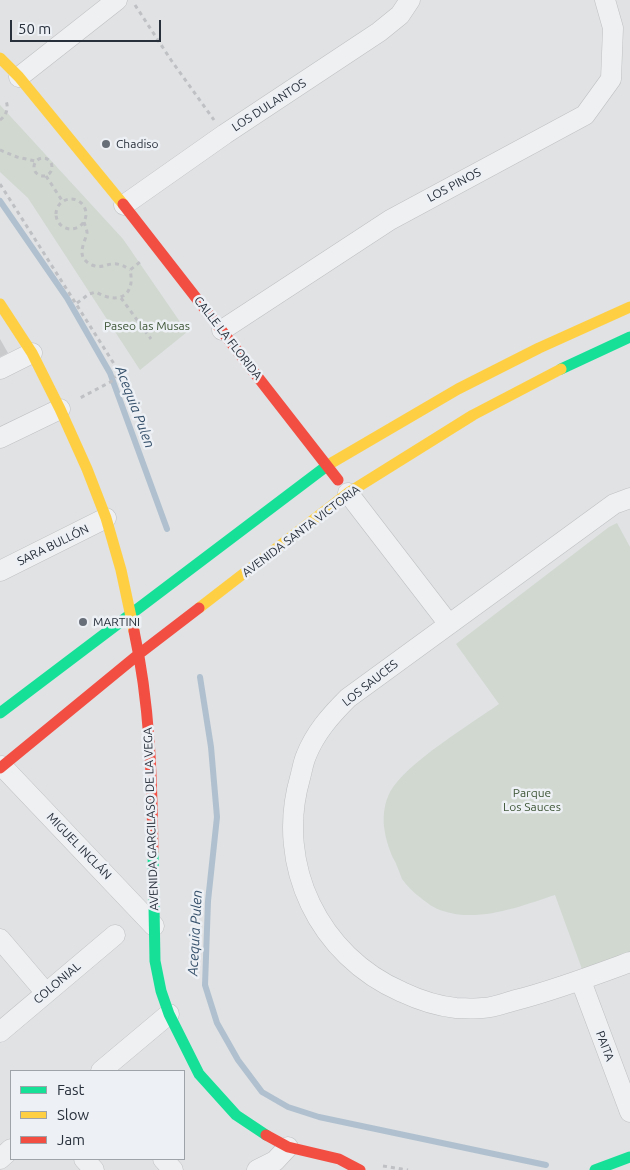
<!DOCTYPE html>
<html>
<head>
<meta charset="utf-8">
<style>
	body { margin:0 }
	#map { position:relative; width:630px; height:1170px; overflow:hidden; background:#e0e2e4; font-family:Ubuntu,sans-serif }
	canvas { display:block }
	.legend { position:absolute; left:10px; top:1070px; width:175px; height:90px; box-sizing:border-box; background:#edf0f4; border:1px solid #9ea3aa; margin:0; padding:6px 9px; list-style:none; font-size:15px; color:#28303c }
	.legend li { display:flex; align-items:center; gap:10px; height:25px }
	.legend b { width:25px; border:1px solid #9ea3aa }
	.scale { position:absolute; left:10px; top:20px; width:151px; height:22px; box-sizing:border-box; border:2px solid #28303c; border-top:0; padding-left:6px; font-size:15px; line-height:18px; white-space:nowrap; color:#28303c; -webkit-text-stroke:4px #edf0f4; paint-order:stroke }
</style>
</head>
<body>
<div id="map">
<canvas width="630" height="1170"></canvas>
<ul class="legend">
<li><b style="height:6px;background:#16e098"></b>Fast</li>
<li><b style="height:6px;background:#ffcf43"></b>Slow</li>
<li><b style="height:6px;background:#f24e42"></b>Jam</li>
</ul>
<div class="scale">50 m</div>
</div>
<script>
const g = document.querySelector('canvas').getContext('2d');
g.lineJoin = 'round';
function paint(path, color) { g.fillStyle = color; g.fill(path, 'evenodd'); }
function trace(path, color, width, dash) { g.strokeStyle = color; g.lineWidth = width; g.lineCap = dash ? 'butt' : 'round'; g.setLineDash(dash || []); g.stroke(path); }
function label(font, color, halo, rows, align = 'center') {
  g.font = font + ' Ubuntu,sans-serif'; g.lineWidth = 5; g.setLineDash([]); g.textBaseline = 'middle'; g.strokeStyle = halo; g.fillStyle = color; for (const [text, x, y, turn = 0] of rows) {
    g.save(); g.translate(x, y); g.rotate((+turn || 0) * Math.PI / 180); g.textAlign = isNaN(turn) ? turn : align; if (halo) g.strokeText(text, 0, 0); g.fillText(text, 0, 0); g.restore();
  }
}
const green = new Path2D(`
	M0,105l123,134 64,93 -47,38 -112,-172 -28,-26z
	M617,523l13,24v407l-42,16 -6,-1 -27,-74c-34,11 -76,28 -112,16 -8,-2 -16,-8 -22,-13 -7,-5 -14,-12 -19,-19 -3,-7 -5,-15 -9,-21 -9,-21 -14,-44 -3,-66 16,-29 81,-68 109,-88l-43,-60 153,-117z`);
const stream = new Path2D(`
	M0,201l67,97 43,75 57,156
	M200,677l11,70 6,70 -9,84 -3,84 12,38 21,37 24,32 26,15 31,10 227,48`);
const building = new Path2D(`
	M0,339l8,14 -8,4z`);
const path = new Path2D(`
	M135,5l36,55 43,60
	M0,120c6,-4 9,-12 6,-19
	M0,150l17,7 18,4
	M34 167a9 9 0 1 1 18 0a9 9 0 1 1-18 0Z
	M46,176l17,26
	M0,184l116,183 1,7 -3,6 -34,18
	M56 214a15 15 0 1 1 30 0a15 15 0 1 1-30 0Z
	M84,222c1,4 3,7 3,11 -3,12 -12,24 5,32 14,6 19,-9 38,5
	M121,298l30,41
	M77,303l12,-9 7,-2c22,13 40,4 34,-22l10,-8
	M383,1166l25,4`);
const street = new Path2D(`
	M19,77l98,-77
	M124,205l101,-71 154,-102 21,-17 10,-15
	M222,330l168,-110 195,-105 26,-36 2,-51 -8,-28
	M0,369l32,-16
	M0,438l60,-29
	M348,493l100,130
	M630,498l-16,6 -266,194c-18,18 -33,35 -42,58 -3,7 -4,15 -6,22 -25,87 19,178 102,214 17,8 35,14 54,16 9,0 18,1 27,0 10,0 22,-5 33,-8 39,-10 76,-24 114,-38
	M0,571l106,-53
	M2,766l152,160
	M0,939l46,54
	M581,981l49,131
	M0,1032l115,-97
	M101,1071l68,-57
	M0,1159l11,-10
	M84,1159l10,11
	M163,1159l10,11
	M257,1170l18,-9 13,-14`);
const fast = new Path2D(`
	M561,369l69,-32
	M0,713l328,-248
	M153,852l2,109 6,30 8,23 30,60 37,41 30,20
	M595,1170l35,-13`);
const slow = new Path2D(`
	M0,58l19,19 104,127
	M0,304l32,49 28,56 27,60 19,49 15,52 13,61
	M328,465l130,-76 81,-41 91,-41
	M199,608l149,-115 125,-78 88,-46`);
const jam = new Path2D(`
	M123,204l215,276
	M134,631c16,73 18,147 19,221
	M0,768l139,-114 60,-46
	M266,1135l22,12 51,12 21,11`);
const markers = [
	[106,144,5,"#686e77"],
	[83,622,5,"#686e77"]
];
const streetNames = [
	["LOS DULANTOS",269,105,-33],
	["LOS PINOS",454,185,-28],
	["CALLE LA FLORIDA",228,338,52],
	["AVENIDA SANTA VICTORIA",301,531,-37],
	["SARA BULLÓN",53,545,-26],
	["LOS SAUCES",370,683,-38],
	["AVENIDA GARCILASO DE LA VEGA",151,819,-92],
	["MIGUEL INCLÁN",79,846,46],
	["COLONIAL",57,983,-40],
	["PAITA",605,1046,69]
];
const poiNames = [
	["Chadiso",116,144],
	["MARTINI",93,622]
];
const parkNames = [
	["Paseo las Musas",147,326],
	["Parque",532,793],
	["Los Sauces",532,807]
];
const waterNames = [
	["Acequia Pulen",135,407,69],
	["Acequia Pulen",195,933,-87]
];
paint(green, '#d1d8d0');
trace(stream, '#b0c0ce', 6);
paint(building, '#c8cacc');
trace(street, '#bec0c2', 21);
trace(path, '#bec0c3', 3, [4, 4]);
trace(street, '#eff0f1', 20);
trace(fast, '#16e098', 11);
trace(slow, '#ffcf43', 11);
trace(jam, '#f24e42', 11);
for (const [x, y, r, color] of markers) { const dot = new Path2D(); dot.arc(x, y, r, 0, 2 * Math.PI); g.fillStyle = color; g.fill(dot); trace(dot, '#edf0f4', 2); }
label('12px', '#28303c', '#edf0f4', streetNames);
label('12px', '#28303c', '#edf0f4', poiNames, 'left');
label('12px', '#3e5637', '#edf0f4', parkNames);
label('italic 14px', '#36516c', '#edf0f4', waterNames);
</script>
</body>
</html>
